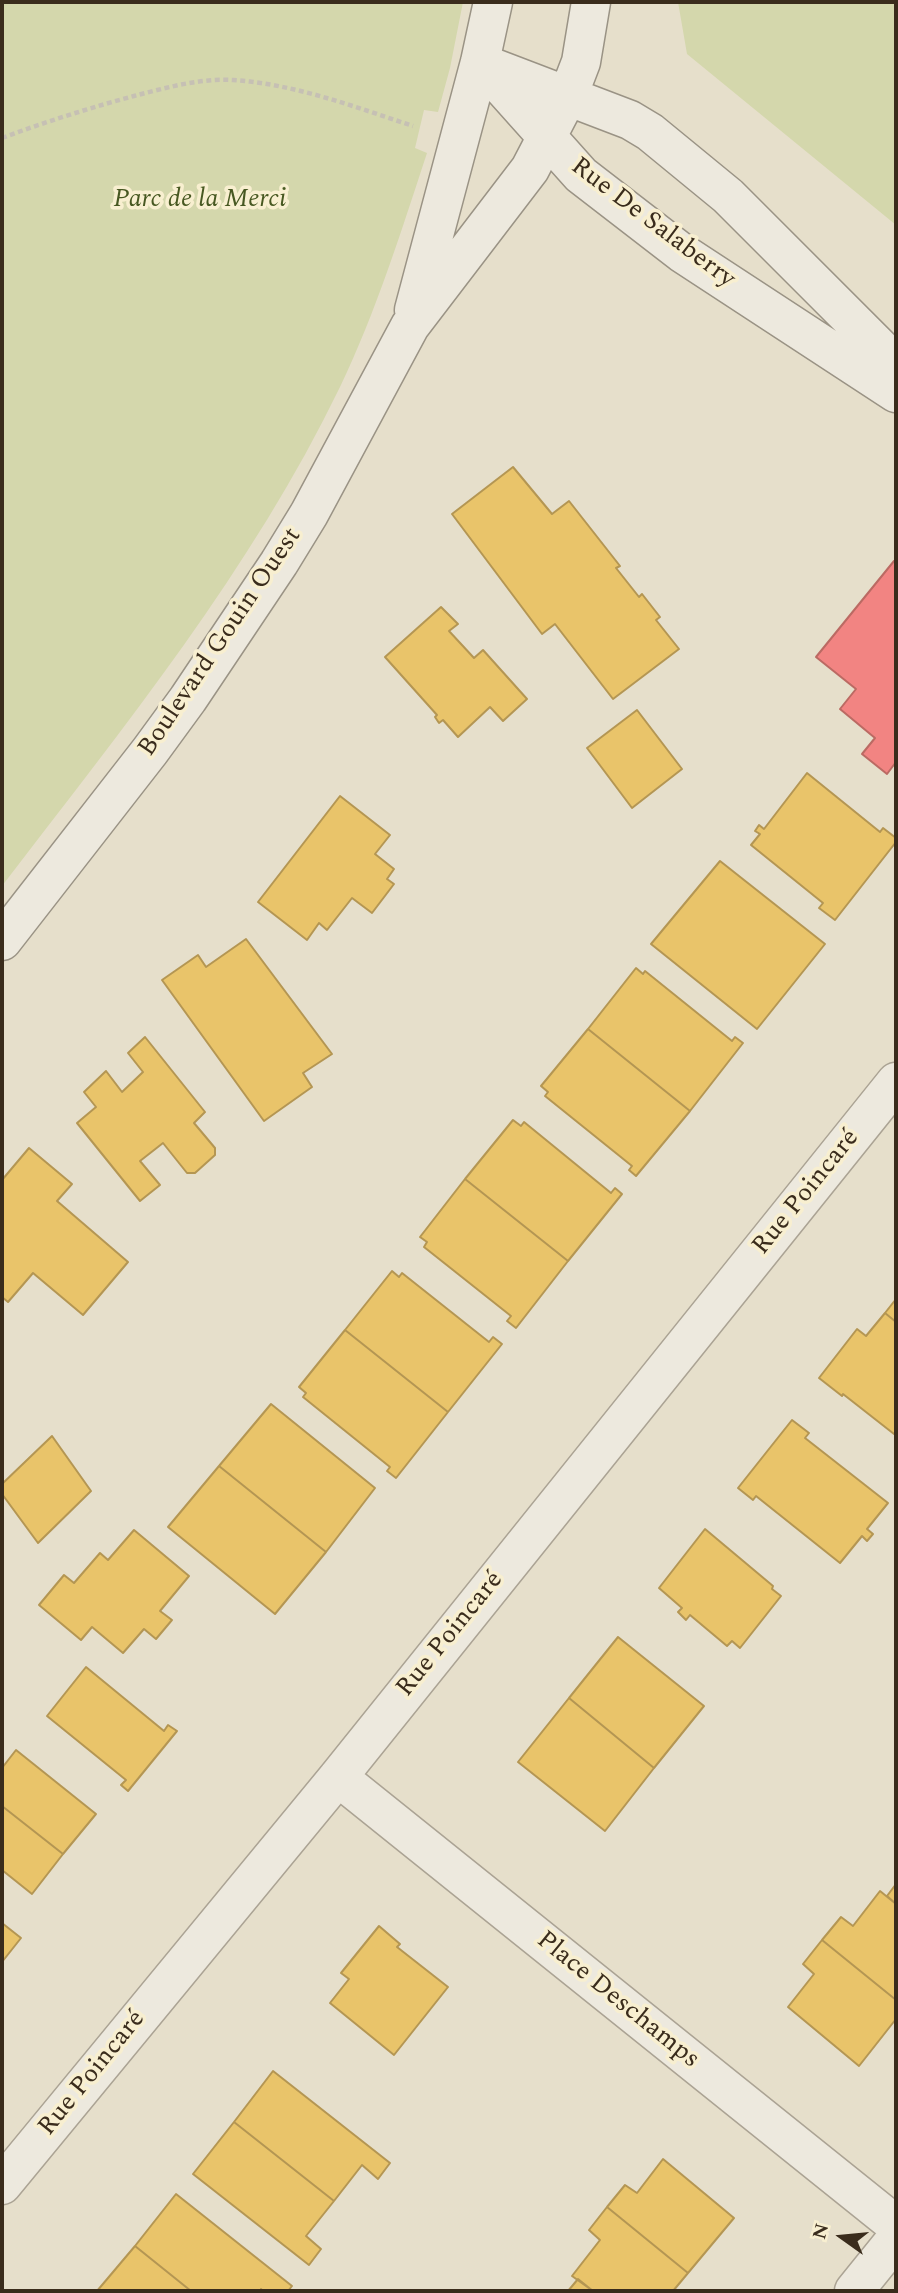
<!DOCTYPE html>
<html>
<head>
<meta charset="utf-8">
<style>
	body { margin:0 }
	#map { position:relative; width:898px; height:2293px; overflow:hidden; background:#e6dfcb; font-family:Spectral,serif }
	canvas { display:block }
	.frame { position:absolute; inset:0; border:4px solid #3a2c1c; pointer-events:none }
	.north { position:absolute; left:807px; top:2202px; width:70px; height:70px; -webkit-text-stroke:5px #f8efd0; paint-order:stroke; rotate:285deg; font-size:19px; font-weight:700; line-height:28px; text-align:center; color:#3a2c1c }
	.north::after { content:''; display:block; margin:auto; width:24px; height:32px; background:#3a2c1c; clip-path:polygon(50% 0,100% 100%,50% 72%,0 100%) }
</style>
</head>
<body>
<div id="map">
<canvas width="898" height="2293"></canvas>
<div class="frame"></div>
<div class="north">N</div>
</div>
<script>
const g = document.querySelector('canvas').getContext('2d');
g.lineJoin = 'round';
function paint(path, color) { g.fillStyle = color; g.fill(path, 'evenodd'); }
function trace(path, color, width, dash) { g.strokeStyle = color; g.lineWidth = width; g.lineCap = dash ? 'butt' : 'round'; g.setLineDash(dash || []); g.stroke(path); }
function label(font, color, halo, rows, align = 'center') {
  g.font = font + ' Spectral,serif'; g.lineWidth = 7; g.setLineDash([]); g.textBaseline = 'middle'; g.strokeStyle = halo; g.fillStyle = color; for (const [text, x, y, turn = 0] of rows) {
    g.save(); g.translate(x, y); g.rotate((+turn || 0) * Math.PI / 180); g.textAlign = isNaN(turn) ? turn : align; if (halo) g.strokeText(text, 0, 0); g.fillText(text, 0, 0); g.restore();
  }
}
const green = new Path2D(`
	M2,2h461l-13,66 -12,44 -14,-2 -9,38 12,5c-26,79 -51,159 -87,234 -88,182 -216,340 -338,499z
	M678,2h218v223l-209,-171z`);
const homes = new Path2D(`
	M513,467l39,47 17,-13 51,65 -4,2 23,29 3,-3 18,23 -4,3 23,29 -66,50 -58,-75 -13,10 -90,-120z
	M441,607l17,17 -9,7 25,27 9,-8 44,49 -24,22 -13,-14 -32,30 -15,-17 -4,3 -4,-6 2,-2 -52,-58z
	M637,710l45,59 -50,39 -45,-60z
	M807,773l73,59 3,-4 13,10v4l-61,78 -16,-12 4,-5 -72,-58 9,-11 -5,-3 4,-6 5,4z
	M340,796l50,39 -15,19 19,15 -7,10 7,5 -22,29 -20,-15 -25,32 -8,-7 -12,17 -49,-38z
	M720,861l105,83 -68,85 -106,-85z
	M246,939l86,115 -29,19 9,14 -48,34 -102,-141 36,-25 8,12z
	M636,968l7,6 2,-3 87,70 3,-4 8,6 -53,68 -102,-82z
	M588,1029l102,82 -54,65 -7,-6 3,-4 -87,-70 3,-4 -7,-6z
	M145,1037l60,75 -11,11 21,25v7l-20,18h-8l-24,-30 -23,18 20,24 -20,16 -63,-78 19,-16 -12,-15 22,-21 16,21 21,-20 -15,-19z
	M513,1120l8,6 3,-4 87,71 4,-5 7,6 -54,67 -103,-82z
	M29,1148l43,36 -15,17 71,61 -45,53 -50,-42 -25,29 -6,-5v-117z
	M465,1179l103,82 -52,67 -9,-7 4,-5 -87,-69 3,-5 -7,-5z
	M392,1271l7,6 3,-4 87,69 4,-5 9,7 -54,68 -103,-82z
	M896,1299v23l-11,-9z
	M885,1313l11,9v109l-2,3 -51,-40 -1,2 -23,-18 38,-49 9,7z
	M345,1330l103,82 -52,66 -9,-7 3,-4 -87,-70 3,-4 -7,-6z
	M271,1404l104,84 -49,64 -107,-86z
	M792,1420l17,13 -4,5 83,65 -21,26 6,5 -6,7 -5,-5 -22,27 -84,-67 -3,4 -15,-12z
	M52,1436l39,55 -53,52 -36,-49v-10z
	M219,1466l107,86 -51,62 -107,-87z
	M705,1529l68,57 -1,3 9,7 -41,52 -8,-7 -5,5 -37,-31 -4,5 -8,-8 4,-4 -23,-20z
	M134,1530l55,46 -29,35 12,9 -16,19 -12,-10 -21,24 -31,-26 -11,13 -42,-35 25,-30 10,8 26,-30 8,7z
	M618,1637l86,69 -50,62 -85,-70z
	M86,1667l78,64 4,-6 9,6 -49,60 -7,-6 5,-5 -79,-64z
	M569,1698l85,70 -49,63 -87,-69z
	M16,1750l80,64 -33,40 -61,-48v-38z
	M2,1806l61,48 -31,40 -30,-24z
	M896,1884v20l-9,-8z
	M880,1891l16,13v96l-74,-60 19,-23 12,9z
	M2,1923l19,15 -19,24z
	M379,1926l21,18 -3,3 51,40 -54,68 -64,-52 19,-24 -8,-6z
	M822,1940l74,60v19l-37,47 -71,-59 26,-33 -11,-10z
	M273,2071l117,92 -12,16 -16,-14 -28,36 -100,-79z
	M234,2122l100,79 -28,35 15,13 -12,16 -116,-91z
	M663,2159l71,59 -46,55 -81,-66 18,-22 12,8z
	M176,2194l116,92 -4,5h-25l-2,-2 -1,2h-69l-56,-45z
	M607,2207l81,66 -15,18h-80l-21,-15 28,-36 -11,-10z
	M135,2246l56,45h-94z
	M578,2279l15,12h-25z`);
const health = new Path2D(`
	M894,561l2,2v199l-9,12 -25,-20 13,-16 -35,-29 16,-20 -40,-32z`);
const path = new Path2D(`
	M2,138c43,-16 87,-30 132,-42 31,-8 66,-18 99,-16 62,4 122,27 180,46`);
const street = new Path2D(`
	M338,1777l558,448
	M2,2185l336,-408 558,-695
	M854,2291l42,-52`);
const secondary = new Path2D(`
	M480,62l101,113 101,78 214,140
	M486,65l144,55 20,12 78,64 168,168
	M414,310l66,-248 13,-60
	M2,941l148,-190 38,-52 91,-136 30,-49 101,-188 120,-157 38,-73 13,-34 10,-60`);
const parkNames = [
	["Parc de la Merci",200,201]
];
const streetNames = [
	["Rue De Salaberry",652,224,37],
	["Boulevard Gouin Ouest",221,643,-56],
	["Rue Poincaré",807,1193,-51],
	["Rue Poincaré",451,1635,-51],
	["Place Deschamps",617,2001,39],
	["Rue Poincaré",93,2074,-51]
];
paint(green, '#d4d7ac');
paint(homes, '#e9c46a');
trace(homes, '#b49653', 2);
paint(health, '#f28482');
trace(health, '#bb6a63', 2);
trace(street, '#aba394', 41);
trace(secondary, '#9a9385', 41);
trace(path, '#c6c0b4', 4.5, [5, 3.5]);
trace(street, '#ede9de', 38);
trace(secondary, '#ede9de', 38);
label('italic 26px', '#475821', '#f8efd0', parkNames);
label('26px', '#3a2c1c', '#f8efd0', streetNames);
</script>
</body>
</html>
